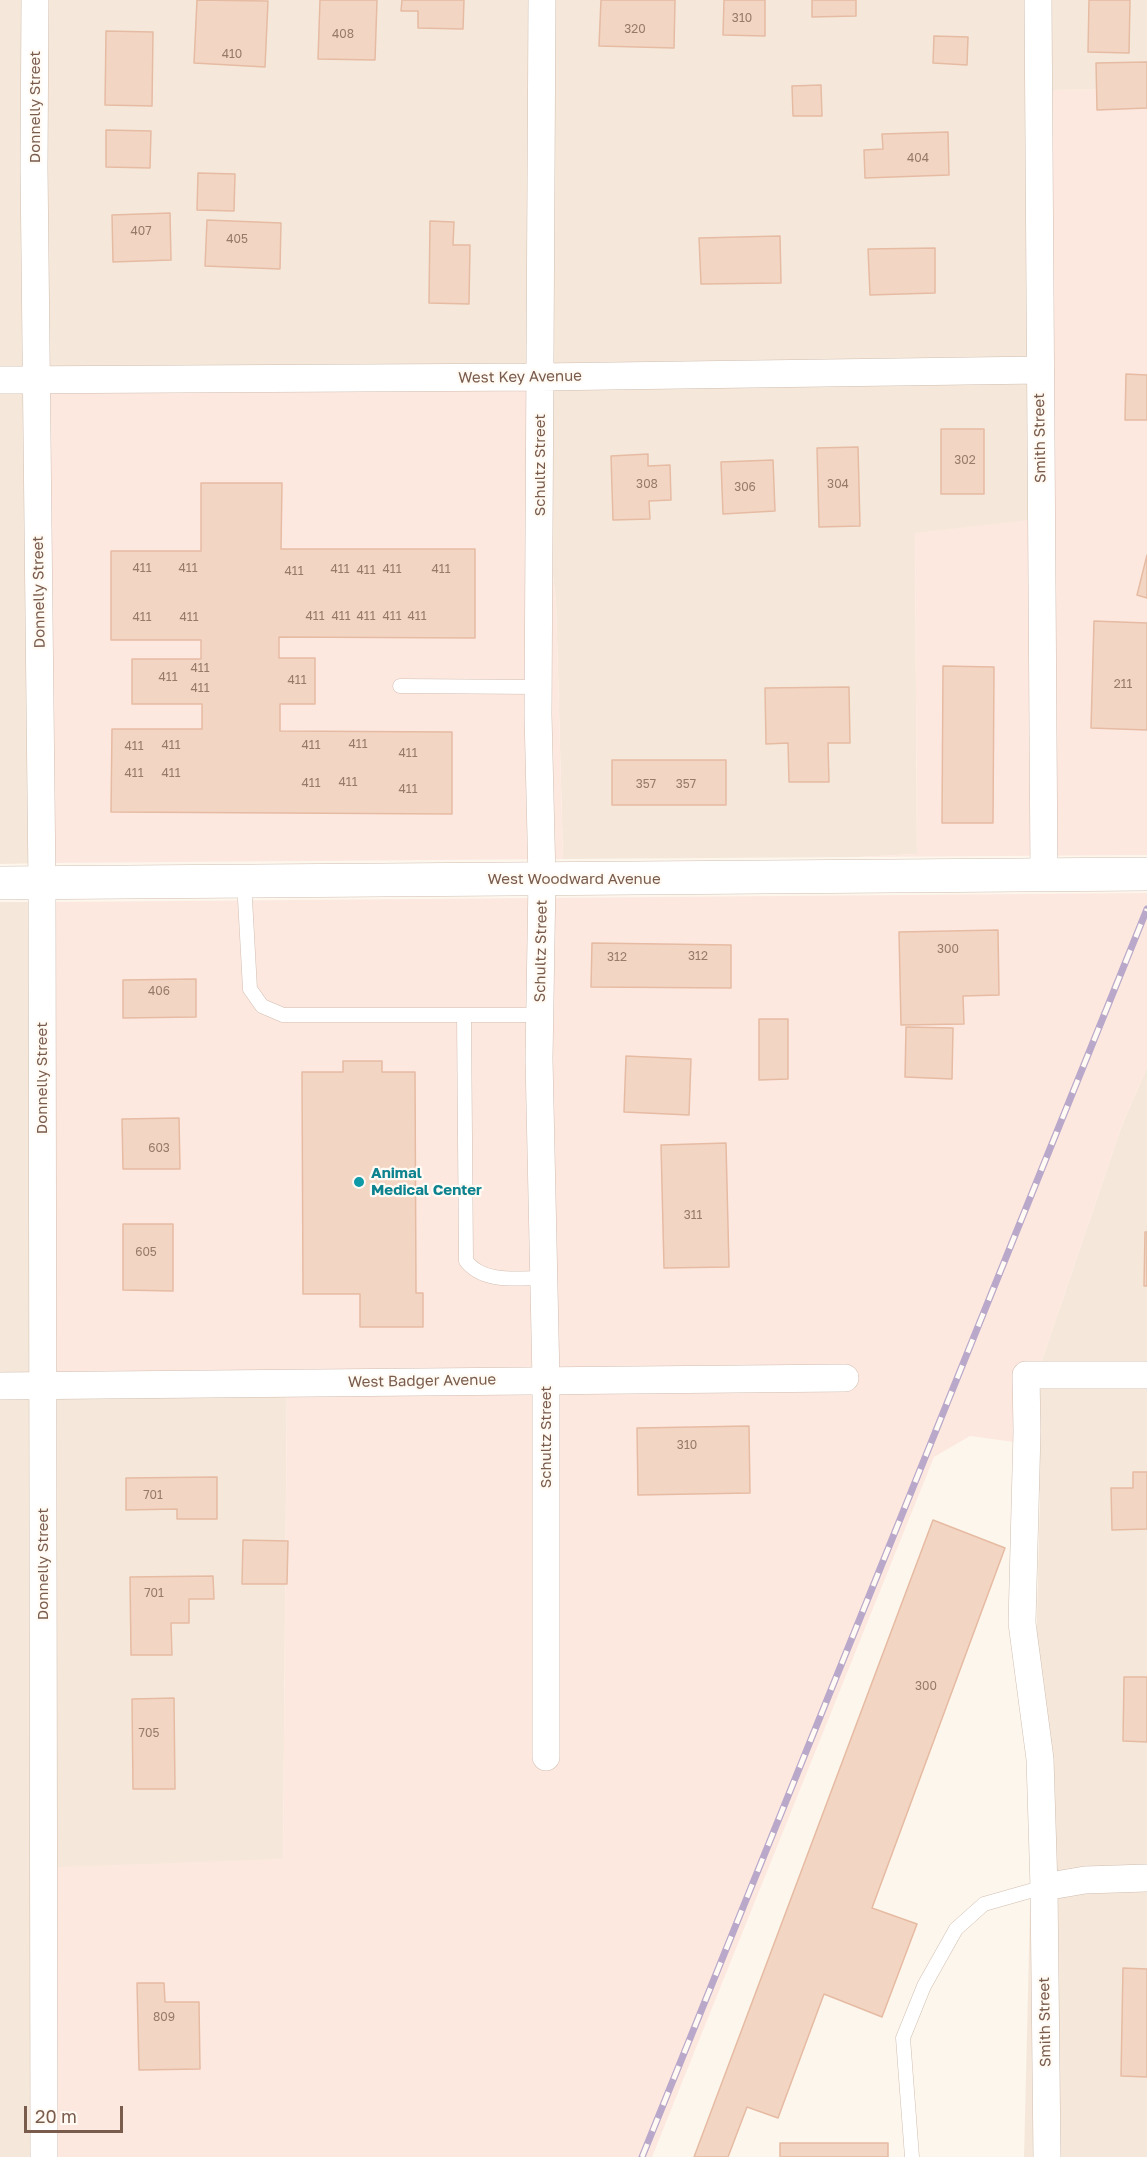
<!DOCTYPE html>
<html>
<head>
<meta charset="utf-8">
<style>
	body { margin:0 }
	#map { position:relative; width:1147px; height:2157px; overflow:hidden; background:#fdf6ec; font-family:"Golos Text",sans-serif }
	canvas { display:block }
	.scale { position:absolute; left:24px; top:2106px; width:99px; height:27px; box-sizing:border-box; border:3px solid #7a5c4d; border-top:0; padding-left:8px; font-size:18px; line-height:21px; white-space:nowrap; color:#7a5c4d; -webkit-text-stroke:4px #fffaf3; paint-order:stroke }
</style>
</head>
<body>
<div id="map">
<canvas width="1147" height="2157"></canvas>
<div class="scale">20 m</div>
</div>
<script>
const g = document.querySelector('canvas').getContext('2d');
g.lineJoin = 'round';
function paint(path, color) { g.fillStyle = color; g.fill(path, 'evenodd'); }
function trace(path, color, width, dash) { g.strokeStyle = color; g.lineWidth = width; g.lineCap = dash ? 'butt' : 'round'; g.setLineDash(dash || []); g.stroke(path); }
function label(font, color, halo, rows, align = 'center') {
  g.font = font + ' "Golos Text",sans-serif'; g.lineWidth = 4.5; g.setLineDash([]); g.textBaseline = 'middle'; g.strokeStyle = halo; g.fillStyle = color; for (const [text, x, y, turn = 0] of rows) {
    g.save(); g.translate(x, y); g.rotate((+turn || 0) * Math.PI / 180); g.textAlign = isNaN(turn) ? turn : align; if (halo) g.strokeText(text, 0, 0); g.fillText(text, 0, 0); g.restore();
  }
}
const residential = new Path2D(`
	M0,0h1147v89l-93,1 -6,429 -133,15 2,320 -59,3 -295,2 -7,-258 -7,-58 -501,320 -48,1z
	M0,902h48l239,476 -4,482 -246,9 5,288h-42z
	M1147,1067v1090h-123l16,-665 -21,-49 -5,-1 108,-317z`);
const commercial = new Path2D(`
	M1147,89v766l-289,2 59,-3 -2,-321 133,-15 5,-428z
	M49,377l499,4 1,162 7,58 7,258 -515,4z
	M1147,893v174l-25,58 -108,317 -44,-6 -36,21 -282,700h-610l-6,-289 247,-9 4,-480 -239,11v-488z`);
const building = new Path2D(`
	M197,0l71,1 -3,66 -71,-4z
	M320,0h57l-2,60 -57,-1z
	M402,0h62l-1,29 -45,-1v-17h-17z
	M601,0h74l-1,48 -75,-2z
	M724,0h41v36l-42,-1z
	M812,0h44v16l-44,1z
	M1089,0h41l-1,53 -41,-1z
	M106,31l47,1 -1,74 -47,-1z
	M934,36l34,1 -1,28 -34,-2z
	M1147,62v46l-50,2 -1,-47z
	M821,85l1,31h-29l-1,-30z
	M106,130l45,1 -1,37 -44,-1z
	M948,132l1,43 -84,3 -1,-28 19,-1 -1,-15z
	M198,173l37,1 -1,37 -37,-1z
	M170,213l1,47 -58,2 -1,-47z
	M207,220l74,3 -1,46 -75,-3z
	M430,221l24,1 -1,23h17l-1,59 -40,-1z
	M780,236l1,47 -80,1 -2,-46z
	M935,248v45l-65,2 -2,-46z
	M1126,374l21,1v45h-22z
	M941,429h43v65h-43z
	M858,447l2,79 -41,1 -2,-79z
	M648,454v12l22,-1 1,35 -22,1 1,18 -37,1 -2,-64z
	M773,460l2,51 -52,3 -2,-52z
	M201,483h81l-1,66h194v89l-196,-1v21h36v46h-35v27l172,1v82l-341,-2 1,-83h90v-25h-70v-45h69v-19h-90v-89h90z
	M1147,555v43l-10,-3z
	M1094,621l53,2v107l-56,-2z
	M943,666l51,1 -1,156h-51z
	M849,687l1,56h-22l1,39h-40l-1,-39 -22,1 -1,-56z
	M612,760h114v45h-114z
	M998,930l1,65 -36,1 1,28 -63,1 -2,-93z
	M592,943l139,2v43l-140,-1z
	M196,979v38l-73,1v-38z
	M759,1019h29v60l-29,1z
	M906,1027l47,1 -1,51 -47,-2z
	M626,1056l65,3 -2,56 -65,-3z
	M343,1061h39v11h33l1,221h7v34h-63v-33h-57l-1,-222h41z
	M179,1118l1,51h-57l-1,-50z
	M726,1143l3,124 -65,1 -3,-123z
	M123,1224h50v67l-50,-1z
	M1145,1232h2v54h-3z
	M749,1426l1,67 -112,2 -1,-67z
	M1133,1472h14v57l-35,1 -1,-42h22z
	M217,1477v42h-40v-10l-51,1v-32z
	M933,1520l72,28 -133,360 45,16 -35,93 -58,-23 -46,124 -31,-11 -19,50h-34z
	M243,1540l45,1 -1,43h-45z
	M213,1576l1,23h-25v24h-18l1,32h-41l-1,-78z
	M1124,1677h23v65l-24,-1z
	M174,1698l1,91h-42l-1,-90z
	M1123,1968l24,1v108l-26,-1z
	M137,1983h27l1,19h34l1,67 -61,1z
	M780,2143h108v14h-108z`);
const service = new Path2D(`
	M400,686l138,1
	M244,881l6,108 12,17 21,9h257
	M464,1015l2,246c18,23 52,17 78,17
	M912,2157l-9,-119 21,-52 32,-57 28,-25 60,-17`);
const minor = new Path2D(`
	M35,0l-1,167 8,716 2,1274
	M542,0l-4,714 4,165 -3,180 7,321v377
	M1038,0l6,875
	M0,380l541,-3 499,-7
	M0,1386l845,-8
	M1044,1887l41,-7 62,-2
	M1047,2157l-3,-270 -4,-128 -18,-136 5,-192 -1,-56h121`);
const tertiary = new Path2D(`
	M0,883l1147,-9`);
const rail = new Path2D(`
	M642,2157l505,-1248`);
const markers = [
	[359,1182,6,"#0f9aa8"]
];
const numberNames = [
	["310",742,18],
	["320",635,29],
	["408",343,34],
	["410",232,54],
	["404",918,158],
	["407",141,231],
	["405",237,239],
	["302",965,460],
	["308",647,484],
	["304",838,484],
	["306",745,487],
	["411",142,568],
	["411",188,568],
	["411",340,569],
	["411",392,569],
	["411",441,569],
	["411",366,570],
	["411",294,571],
	["411",315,616],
	["411",341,616],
	["411",366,616],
	["411",392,616],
	["411",417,616],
	["411",142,617],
	["411",189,617],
	["411",200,668],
	["411",168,677],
	["411",297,680],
	["211",1123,684],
	["411",200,688],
	["411",358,744],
	["411",171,745],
	["411",311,745],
	["411",134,746],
	["411",408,753],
	["411",134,773],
	["411",171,773],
	["411",348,782],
	["411",311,783],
	["357",646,784],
	["357",686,784],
	["411",408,789],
	["300",948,949],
	["312",698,956],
	["312",617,957],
	["406",159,991],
	["603",159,1148],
	["311",693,1215],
	["605",146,1252],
	["310",687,1445],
	["701",153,1495],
	["701",154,1593],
	["300",926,1686],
	["705",149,1733],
	["809",164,2017]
];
const streetNames = [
	["Donnelly Street",35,107,-90],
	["West Key Avenue",520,377,-1],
	["Smith Street",1040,438,-91],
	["Schultz Street",540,465,-90],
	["Donnelly Street",39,592,-91],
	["West Woodward Avenue",574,879],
	["Schultz Street",541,951,-89],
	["Donnelly Street",42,1078,-90],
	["West Badger Avenue",422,1381,-1],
	["Schultz Street",546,1437,-90],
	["Donnelly Street",43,1564,-90],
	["Smith Street",1045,2022,-91]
];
const cultureNames = [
	["Animal",371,1173],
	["Medical Center",371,1190]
];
paint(residential, '#f5e8da');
paint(commercial, '#fde8e0');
paint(building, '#f3d5c3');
trace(building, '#e6bba3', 1.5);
trace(service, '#d1beb0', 15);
trace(minor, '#d1beb0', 28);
trace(tertiary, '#d1beb0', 34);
trace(service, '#fff', 14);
trace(minor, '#fff', 27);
trace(tertiary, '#fff', 33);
trace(rail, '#b9a8c9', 7);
trace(rail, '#fffaf3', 4.5, [14]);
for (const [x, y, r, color] of markers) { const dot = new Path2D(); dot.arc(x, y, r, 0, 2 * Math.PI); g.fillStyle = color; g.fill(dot); trace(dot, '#fffaf3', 2); }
label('12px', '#987a6a', null, numberNames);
label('15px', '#7a5c4d', '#fffaf3', streetNames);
label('bold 15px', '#0d838f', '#fffaf3', cultureNames, 'left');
</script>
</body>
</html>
